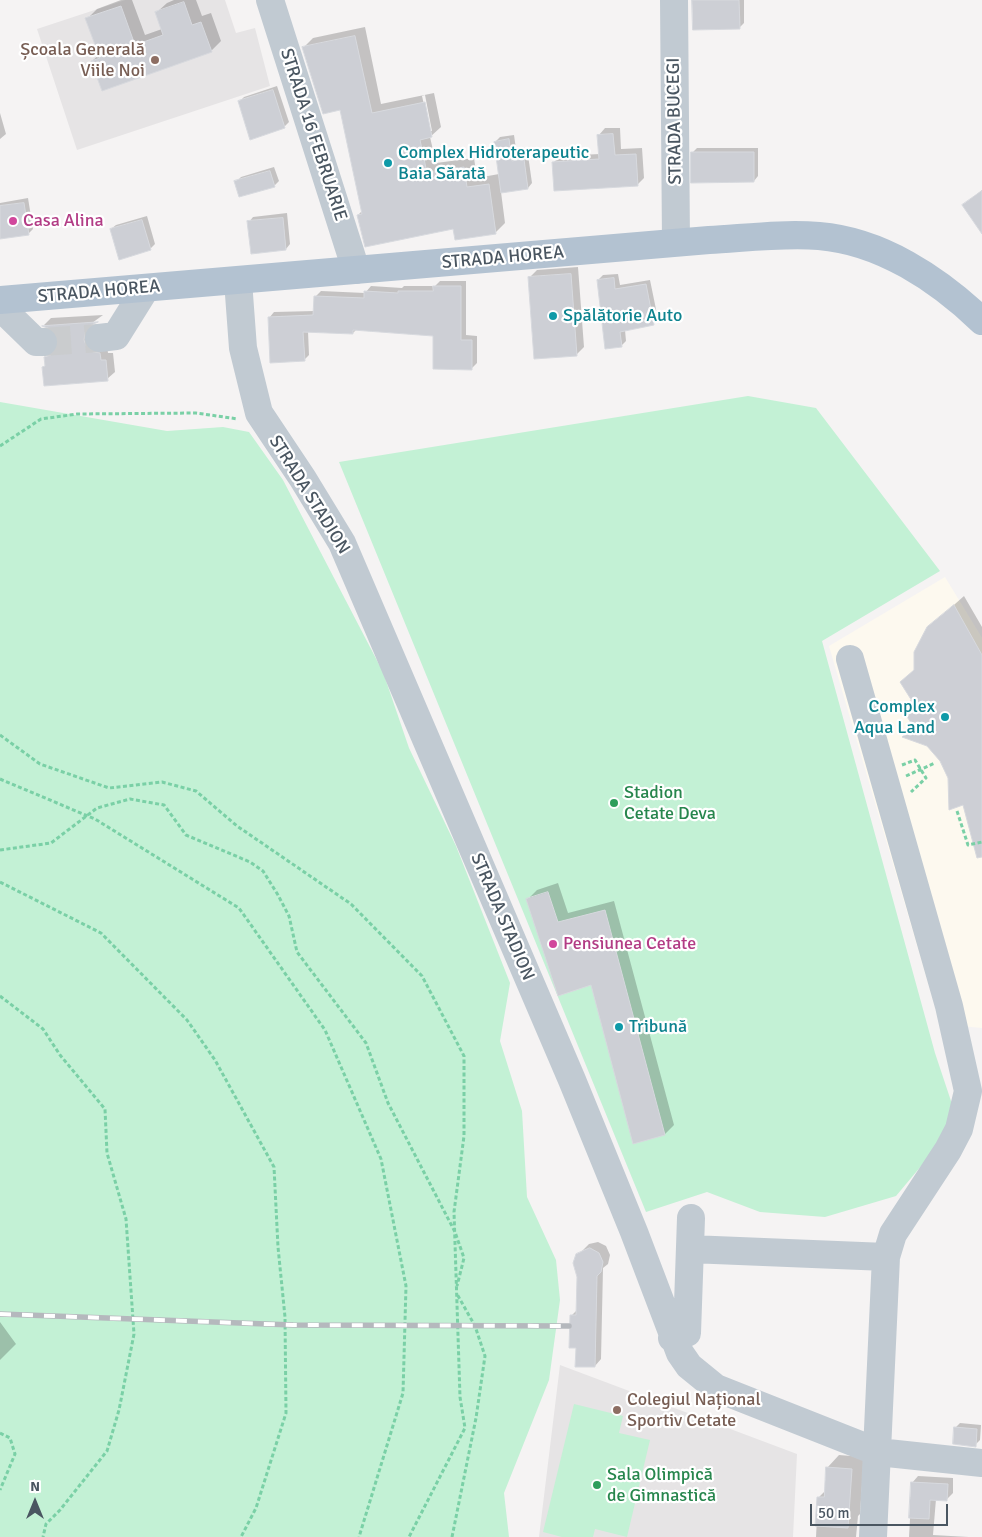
<!DOCTYPE html>
<html>
<head>
<meta charset="utf-8">
<style>
	body { margin:0 }
	#map { position:relative; width:982px; height:1537px; overflow:hidden; background:#f5f3f3; font-family:Signika,sans-serif }
	canvas { display:block }
	.north { position:absolute; left:10px; top:1477px; width:50px; height:50px; -webkit-text-stroke:4px #fff; paint-order:stroke; rotate:0deg; font-size:14px; font-weight:700; line-height:20px; text-align:center; color:#4a5661 }
	.north::after { content:''; display:block; margin:auto; width:18px; height:22px; background:#4a5661; clip-path:polygon(50% 0,100% 100%,50% 72%,0 100%) }
	.scale { position:absolute; left:810px; top:1504px; width:138px; height:22px; box-sizing:border-box; border:2px solid #4a5661; border-top:0; padding-left:6px; font-size:15px; line-height:18px; white-space:nowrap; color:#4a5661; -webkit-text-stroke:4px #fff; paint-order:stroke }
</style>
</head>
<body>
<div id="map">
<canvas width="982" height="1537"></canvas>
<div class="north">N</div>
<div class="scale">50 m</div>
</div>
<script>
const g = document.querySelector('canvas').getContext('2d');
g.lineJoin = 'round';
function paint(path, color) { g.fillStyle = color; g.fill(path, 'evenodd'); }
function trace(path, color, width, dash) { g.strokeStyle = color; g.lineWidth = width; g.lineCap = dash ? 'butt' : 'round'; g.setLineDash(dash || []); g.stroke(path); }
function label(font, color, halo, rows, align = 'center') {
  g.font = font + ' Signika,sans-serif'; g.lineWidth = 4.5; g.setLineDash([]); g.textBaseline = 'middle'; g.strokeStyle = halo; g.fillStyle = color; for (const [text, x, y, turn = 0] of rows) {
    g.save(); g.translate(x, y); g.rotate((+turn || 0) * Math.PI / 180); g.textAlign = isNaN(turn) ? turn : align; if (halo) g.strokeText(text, 0, 0); g.fillText(text, 0, 0); g.restore();
  }
}
const commercial = new Path2D(`
	M945,577l37,61v390l-42,-4 -111,-378z`);
const education = new Path2D(`
	M125,0h100l11,33 19,-5 15,58 -193,64 -40,-121z
	M560,1365l237,89 -4,83h-254z`);
const green = new Path2D(`
	M748,396l68,12 124,163 -118,70 113,412 23,69 -62,74 -71,21 -65,-5 -53,-20 -61,20 -307,-750z
	M0,402l167,29 56,-4 26,5 34,48 100,192 26,76 47,98 54,137 -10,58 22,70 5,86 29,63 4,40 -11,80 -45,113 5,44h-509z
	M574,1404l49,12 -4,17 31,7 -23,97 -32,-8 -2,8h-31l-19,-5z`);
const shadow = new Path2D(`
	M121,0h11l13,35 17,-6 -6,-16 11,-10 7,-3h22l6,16 9,-3 10,28 -10,10 -119,10 8,-7 -13,-35 10,-10z
	M694,0h50v23l-5,5z
	M365,27l16,77 53,-11 7,34 -11,10 6,26 38,-5 3,20 22,-4 -4,-32 5,-5 14,-2 3,21 11,-1 4,28 -4,5 -27,4 4,31 -9,9 -138,-17 4,-4 -21,-102 -37,-62 9,-9zM425,95l7,36h-2l-8,-35z
	M277,86l12,36 -5,5 -45,-25 5,-5z
	M0,113l6,21 -6,5z
	M605,128h15l1,21 21,-1 2,30 -7,7 -84,-22 7,-7 40,-2 -1,-19z
	M697,148h61v28l-4,5 -62,-28z
	M274,167l5,14 -5,5 -38,-4 5,-5z
	M982,190v41l-19,-26z
	M28,198l5,31 -5,5 -28,4v-35z
	M287,213l3,31 -4,5 -37,-27 4,-5z
	M147,216l8,28 -5,5 -39,-20 5,-4z
	M578,267l6,80 -7,7 -47,-77 7,-7z
	M618,274l2,11 30,-5 8,39 -5,5 -28,6 1,11 -5,5 -23,-66 5,-5z
	M440,281h26v54l11,1v27l-5,5 -38,-33 -77,-6 -4,4 -45,-2 1,24 -5,5 -35,-42 5,-6 41,-1v-14l6,-6 44,2 6,-7 31,2 2,-2h31z
	M103,315l-11,8 -1,9 16,14 1,7h5l2,19 -8,7 -63,-12 2,-2v-7l12,-9 2,-7 -2,-8 -6,-6 -8,-3 7,-7z
	M964,596l18,31v209l-41,-76 -14,-15 -23,-9 11,-10 -12,-18 9,-9 3,-29 13,-42z
	M558,883l10,30 46,-12 60,224 -9,9 -31,8 -42,-159 -65,-83 10,-10z
	M598,1242l8,4 4,9 -2,9 -5,4 -2,91 -6,7 -18,-19 -6,-31 7,-7 1,-33 -4,-18 14,-14z
	M0,1322l16,22 -16,16z
	M960,1423l21,2 -1,15 -5,5 -20,-17z
	M839,1455l25,2 -4,57 -2,2 -2,21h-40l2,-39 7,-7 2,-23z
	M918,1476l35,2v15l-7,7 -10,-1 -3,36 36,2h-60l3,-54z`);
const building = new Path2D(`
	M692,0h47l1,29 -47,1z
	M184,2l8,23 9,-3 11,30 -110,39 -11,-30 9,-3 -15,-40 36,-12 14,39 28,-10 -8,-23z
	M355,36l17,77 53,-11 7,35 -12,3 7,33 37,-6 3,20 22,-3 7,50 -41,6 -2,-11 -88,18 -8,-32 5,-1 -22,-104 -17,4 -21,-67z
	M273,90l12,38 -35,12 -12,-39z
	M613,134l2,21 21,-1 2,32 -84,5 -2,-29 47,-3 -2,-24z
	M509,139l3,22 12,-2 4,30 -27,4 -7,-51z
	M691,152h63v30l-63,1z
	M270,171l5,16 -36,10 -5,-16z
	M982,191v43l-20,-29z
	M24,203l5,32 -29,4v-33z
	M283,218l3,32 -35,4 -4,-33z
	M142,220l9,30 -32,10 -9,-31z
	M571,274l6,82 -43,3 -6,-82z
	M614,278l1,11 31,-5 8,41 -34,7 2,15 -17,2 -8,-69z
	M433,286h28v54h11v30l-39,-1v-33l-80,-6v4l-50,-2 2,29 -35,2 -2,-46 45,-2 1,-19 50,2v-7l34,2v-2h35z
	M98,322l-9,4 -4,6 -1,8 3,8 6,4 7,1 1,7h5l2,21 -64,5 -2,-19 3,-1 -1,-9 7,-2 5,-5 3,-8 -2,-7 -6,-6 -9,-3z
	M954,605l28,50v202l-5,1 -14,-53 -14,5 -1,-32 -8,-17 -13,-15 -25,-9 12,-10 -13,-19 11,-7 -12,-19 14,-12v-18l13,-25z
	M548,892l10,30 47,-12 60,225 -32,9 -42,-159 -33,11 -32,-97z
	M590,1248l9,5 4,9 -2,10 -4,4 -2,91h-20l1,-19h-7l1,-33h6l1,-38 -4,-14 3,-9z
	M954,1427l23,2 -1,18 -23,-3z
	M826,1467l26,2 -4,59 -33,-2 2,-29h7z
	M911,1482l37,2 -1,17 -17,-1 -1,19 -20,-1z`);
const minorTunnel = new Path2D(`
	M43,342l56,-4`);
const path = new Path2D(`
	M0,446l41,-27 36,-5 119,-1 42,6
	M0,735l40,29 69,24 53,-6 34,9 41,35 114,78 71,72 42,80v80l-10,76 6,185 5,31 -56,109
	M902,765l13,-5 11,18 -15,14
	M906,776l29,-13
	M0,779l95,40 144,89 86,122 56,129 25,127 -3,107 -44,144
	M957,811l11,34 14,-3
	M0,850l51,-7 46,-35 33,-9 34,6 22,30 64,27 13,9 15,24 11,21 8,36 69,91 22,60 67,129 9,26 -7,28
	M0,882l101,51 86,87 28,40 59,107 4,80 7,70 1,96 -30,95 -15,29
	M0,996l43,33 17,26 45,54 2,44 19,66 8,115 -15,76 -12,41 -47,59 -14,14 -3,13
	M0,1433l10,5 5,16 -15,36
	M452,1537l24,-119 9,-62 -10,-30 -18,-32`);
const minor = new Path2D(`
	M270,0l86,270
	M674,0l2,242
	M238,281l5,67 16,65 44,66 39,64 230,537 62,152 46,121 9,13 27,22 162,64 104,11
	M0,307l36,35h7
	M99,338l17,-2 30,-48
	M850,659l99,347 19,85 -9,38 -11,21 -55,84 -7,23 -13,280
	M690,1249l196,8
	M672,1338l15,-5 4,-115`);
const major = new Path2D(`
	M0,300l709,-60c36,-2 74,-7 110,-4 62,5 119,43 163,85`);
const rail = new Path2D(`
	M0,1314l293,11 276,1`);
const markers = [
	[155,60,5,"#8d6e63"],
	[388,163,5,"#0f9aa8"],
	[13,221,5,"#d1479c"],
	[553,316,5,"#0f9aa8"],
	[945,717,5,"#0f9aa8"],
	[614,803,5,"#2e9e5b"],
	[553,944,5,"#d1479c"],
	[619,1027,5,"#0f9aa8"],
	[617,1410,5,"#8d6e63"],
	[597,1485,5,"#2e9e5b"]
];
const educationNames = [
	["Școala Generală",145,50],
	["Viile Noi",145,71],
	["Colegiul Național",627,1400,"left"],
	["Sportiv Cetate",627,1421,"left"]
];
const streetNames = [
	["STRADA BUCEGI",675,121,-91],
	["STRADA 16 FEBRUARIE",313,135,72],
	["STRADA HOREA",503,258,-5],
	["STRADA HOREA",99,292,-5],
	["STRADA STADION",309,495,58],
	["STRADA STADION",502,917,67]
];
const cultureNames = [
	["Complex Hidroterapeutic",398,153],
	["Baia Sărată",398,174],
	["Spălătorie Auto",563,316],
	["Complex",935,707,"right"],
	["Aqua Land",935,728,"right"],
	["Tribună",629,1027]
];
const hotelNames = [
	["Casa Alina",23,221],
	["Pensiunea Cetate",563,944]
];
const leisureNames = [
	["Stadion",624,793],
	["Cetate Deva",624,814],
	["Sala Olimpică",607,1475],
	["de Gimnastică",607,1496]
];
paint(commercial, '#fdf9ef');
paint(education, '#e6e4e5');
paint(green, '#c3f1d5');
paint(shadow, '#0003');
paint(building, '#cdcfd5');
trace(building, '#d7d9de', 1);
trace(minorTunnel, '#caccce', 28, [28, 14]);
trace(path, '#7ad0a6', 3, [4, 2.5]);
trace(minor, '#c1cad2', 28);
trace(major, '#b3c2d1', 28);
trace(rail, '#b5b8bd', 5.5);
trace(rail, '#fff', 4, [11]);
for (const [x, y, r, color] of markers) { const dot = new Path2D(); dot.arc(x, y, r, 0, 2 * Math.PI); g.fillStyle = color; g.fill(dot); trace(dot, '#fff', 2); }
label('18px', '#785e54', '#fff', educationNames, 'right');
label('18px', '#4a5661', '#fff', streetNames);
label('18px', '#0d838f', '#fff', cultureNames, 'left');
label('18px', '#b23c85', '#fff', hotelNames, 'left');
label('18px', '#27864d', '#fff', leisureNames, 'left');
</script>
</body>
</html>
